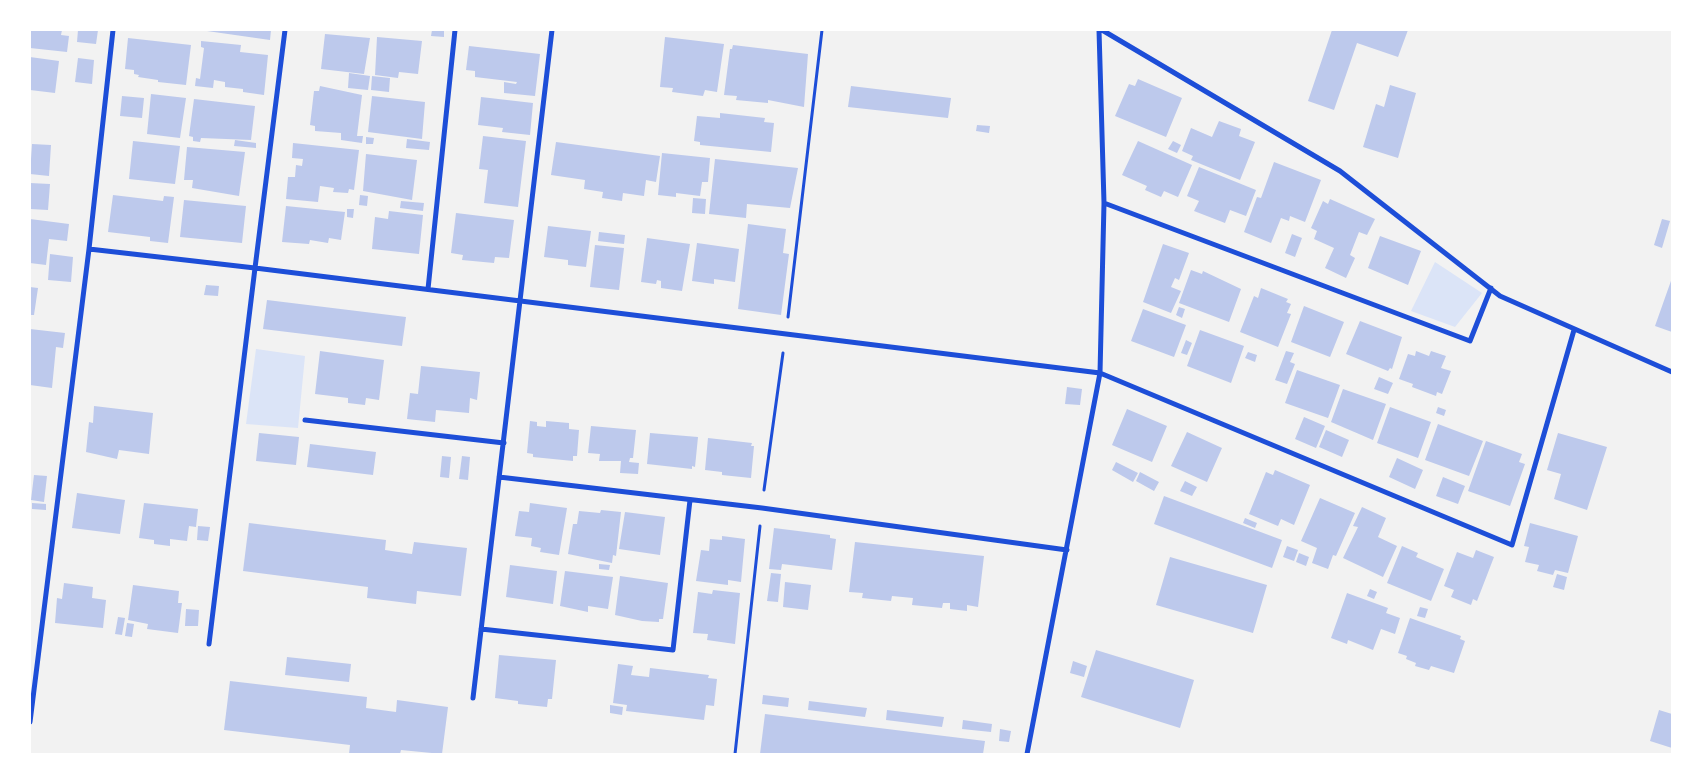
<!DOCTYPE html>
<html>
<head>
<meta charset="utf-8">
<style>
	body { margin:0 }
	#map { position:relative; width:1702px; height:784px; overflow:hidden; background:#f2f2f2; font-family:"Varela Round",sans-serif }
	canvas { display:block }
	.frame { position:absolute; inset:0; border:31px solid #fff; pointer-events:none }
</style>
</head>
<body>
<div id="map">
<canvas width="1702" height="784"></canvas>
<div class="frame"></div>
</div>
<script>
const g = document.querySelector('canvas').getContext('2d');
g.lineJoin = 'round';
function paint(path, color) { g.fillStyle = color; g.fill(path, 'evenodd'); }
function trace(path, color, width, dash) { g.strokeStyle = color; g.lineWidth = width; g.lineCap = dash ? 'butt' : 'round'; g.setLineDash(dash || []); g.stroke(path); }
const green = new Path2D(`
	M1435,262l47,31 -27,34 -44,-16z
	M256,349l49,7 -7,72 -52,-4z`);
const building = new Path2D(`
	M30,30h32l-1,5 8,1 -2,16 -37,-4z
	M78,30h20l-2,14 -19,-2z
	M200,30h71l-1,10z
	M432,30h12v7l-13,-1z
	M1332,30h76l-10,27 -41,-14 -23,67 -26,-9z
	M325,34l45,4 -6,36 -43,-5z
	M377,37l45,4 -4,33 -19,-2 -1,6 -23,-3z
	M665,37l59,7 -7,48 -12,-2 -2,6 -31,-4 1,-4 -13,-1z
	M128,38l63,7 -5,40 -28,-3v-2l-20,-3 1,-2 -5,-1v-4l-9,-1z
	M201,41l40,4 -1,7 28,3 -4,40 -21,-3v-3l-18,-2v-5l-11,-2 -1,8 -18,-2 1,-8 4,1 4,-31 -3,-1z
	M733,45l75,9 -4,53 -36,-7v3l-32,-3 1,-4 -13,-1 6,-46h2z
	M469,46l71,8 -5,42 -31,-3v-11l12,2 1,-2 -42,-5v-6l-9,-1z
	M30,57l29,4 -4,32 -25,-3z
	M78,58l16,2 -2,24 -17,-2z
	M349,73l21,3 -2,14 -20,-2z
	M372,76l18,2 -1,14 -18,-2z
	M1138,79l44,19 -16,39 -51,-21 14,-32 6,2z
	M1390,85l26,8 -18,65 -35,-11 13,-43 8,3z
	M320,86l42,9 -5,41h6l-1,7 -21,-3v-7l-26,-2v-5l-5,-1 4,-34h5z
	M851,86l100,12 -3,20 -100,-11z
	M151,94l35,4 -6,40 -33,-4z
	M122,96l22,2 -2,20 -22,-2z
	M372,96l53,6 -3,37 -54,-7z
	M481,97l52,6 -3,32 -28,-3 1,-4 -25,-3z
	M194,99l61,7 -4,34 -50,-2 -1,4 -7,-1v-4l-4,-1z
	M720,113l45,5 -1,4 10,1 -3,29 -71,-7v-3l-6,-1 3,-25 23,2z
	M1219,121l22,8 -2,7 16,6 -15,38 -49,-20 2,-4 -11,-5 9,-23 21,9z
	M977,125l13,1 -1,7 -13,-2z
	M483,136l43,5 -8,66 -34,-4 4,-33 -9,-1z
	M366,137l8,1 -1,6h-7z
	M407,139l23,3 -1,8 -23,-2z
	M235,140l21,3v5l-22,-2z
	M133,141l47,5 -5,38 -46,-5z
	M1138,141l54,24 -14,32 -14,-6 -3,6 -16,-7 2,-4 -25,-11z
	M1173,141l8,4 -4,8 -9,-4z
	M556,142l104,14 -4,26 -10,-2 -2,16 -21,-3 -1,8 -20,-3 1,-6 -19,-3 1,-9 -34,-5z
	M293,143l66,7 -5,40 -5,-1 -1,4 -15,-1 1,-4 -14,-2 -2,16 -32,-3 2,-22h7l1,-12 6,1 1,-7 -11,-1z
	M32,144l19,1 -2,31 -19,-2z
	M187,147l58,5 -6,44 -47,-8 1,-8h-9z
	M662,153l48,5 -2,24h-6l-2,14 -24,-3v4l-18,-2z
	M366,154l51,6 -5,40 -49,-9z
	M715,159l83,9 -8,40 -43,-4 -1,14 -37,-4z
	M1274,162l47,18 -16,42 -15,-6 -1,5 -8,-3 -10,25 -27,-11 13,-35 4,1z
	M1199,167l57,23 -10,26 -16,-6 -5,13 -31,-12 5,-10 -12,-5z
	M30,183l20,1 -2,26 -18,-1z
	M113,195l50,6 1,-5 10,1 -6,46 -18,-2v-4l-42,-5z
	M360,195l8,1 -1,10 -8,-1z
	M693,198l13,1 -1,15 -13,-1z
	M1330,199l45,20 -8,16 -8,-3 -9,23 5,3 -9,20 -21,-10 9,-20 -20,-9 3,-8 -6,-3 12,-27 5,3z
	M184,200l62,6 -4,37 -62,-6z
	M401,201l23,2 -1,8 -23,-3z
	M286,206l59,6 -4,28 -12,-2 -1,5 -18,-3 -1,4 -27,-2z
	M347,209h7l-1,9 -6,-1z
	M389,211l34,4 -4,39 -47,-5 3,-32 13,2z
	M456,213l58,7 -5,38 -14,-1 -1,6 -32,-3 1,-5 -12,-2z
	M30,219l39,5 -2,17 -18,-2 -3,26 -16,-2z
	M1662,219l8,2 -8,27 -8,-3z
	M748,224l38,5 -3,24 6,1 -8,61 -43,-6z
	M548,226l43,5 -5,36 -18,-2v-5l-24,-3z
	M599,232l26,3 -1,9 -26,-3z
	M1292,234l10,4 -7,19 -10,-4z
	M1380,236l41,15 -13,34 -40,-17z
	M647,238l43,6 -8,47 -21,-3v-7l-4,-1 -1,4 -15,-2z
	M697,243l42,6 -4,33 -21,-3v5l-22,-3z
	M1163,244l26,9 -10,27 -4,-2 -4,9 10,4 -10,22 -28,-11z
	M595,245l29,3 -5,42 -29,-3z
	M50,254l23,3 -2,25 -23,-2z
	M1191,270l11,4 1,-3 38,18 -12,33 -50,-19z
	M1672,278v54l-17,-6z
	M206,285l13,1 -1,10 -14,-1z
	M30,287l8,1 -4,27h-4z
	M1261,288l27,11 -2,3 5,2 -4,9 4,1 -13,33 -38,-15 14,-36 4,2z
	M267,300l139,17 -4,29 -139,-17z
	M1304,306l40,16 -14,35 -39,-15z
	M1179,307l6,2 -3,9 -6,-3z
	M1143,309l43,16 -12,32 -43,-16z
	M1360,321l42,16 -10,32 -2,-1 -2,3 -42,-17z
	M30,329l35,4 -2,15 -7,-1 -4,41 -22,-3z
	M1200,330l44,16 -13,37 -44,-17z
	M1186,340l6,3 -5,12 -6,-2z
	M320,351l64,9 -5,40 -13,-2 -1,7 -17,-2v-5l-33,-4z
	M1286,351l8,2 -4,9 5,2 -8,20 -12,-4z
	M1416,351l13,5 2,-5 15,5 -5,12 10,3 -9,23 -5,-2 -1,4 -24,-9 1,-3 -14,-5 9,-25 7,2z
	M1248,352l9,3 -2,7 -10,-4z
	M421,366l59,6 -3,28 -7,-2 -1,15 -33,-3 -1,12 -28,-3 3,-26 8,1z
	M1297,370l43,15 -12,33 -43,-15z
	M1379,377l14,6 -5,11 -14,-5z
	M1067,387l15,2 -2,16 -15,-1z
	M1343,389l43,15 -13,36 -42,-18z
	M94,406l59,7 -4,41 -30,-4 -2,9 -31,-7 3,-30 4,1z
	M1390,407l41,15 -13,36 -41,-15z
	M1438,407l8,3 -2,6 -8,-3z
	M1127,409l40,17 -15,36 -40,-17z
	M1304,417l21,9 -9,22 -21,-9z
	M530,421l7,1v4l9,1v-6l23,2v6l10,1 -2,26h-4v5l-40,-4v-3l-6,-1z
	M1438,424l45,17 -14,35 -44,-16z
	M591,426l45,4 -3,28h-3l-1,4 10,1 -1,11 -18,-1 1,-12h-22l1,-7 -12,-1z
	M1326,430l23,10 -7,17 -23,-10z
	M1187,432l35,16 -15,34 -36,-16z
	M259,433l40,4 -3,28 -40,-4z
	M650,433l48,4 -3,30 -3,-1v3l-45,-5z
	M1558,433l49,14 -20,63 -33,-11 7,-25 -14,-4z
	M708,438l44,5 -1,3h3l-3,32 -29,-3v-3l-17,-2z
	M1486,441l36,13 -3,8 6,2 -15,42 -42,-15z
	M310,444l66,8 -3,23 -66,-8z
	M442,456l9,1 -2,21 -9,-1z
	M462,456l8,1 -2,23 -9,-1z
	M1397,458l26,12 -8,19 -26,-12z
	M1116,462l22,11 -5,9 -21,-12z
	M1275,470l35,15 -16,40 -13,-6 -3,7 -29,-12 17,-42 7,3z
	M1140,472l19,10 -5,9 -18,-10z
	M34,475l13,1 -3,26 -13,-2z
	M1443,477l22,9 -7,18 -22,-8z
	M1185,481l12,6 -5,9 -12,-5z
	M77,493l48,7 -5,34 -48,-6z
	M1164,496l118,44 -10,28 -118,-44z
	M1320,498l35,15 -19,43 -3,-1 -5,14 -16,-6 5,-15 -16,-7z
	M32,503l14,1v6l-14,-1z
	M144,503l54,6 -2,18 -7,-1 -2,15 -17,-2v7l-16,-2v-4l-15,-2z
	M530,503l37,5 -8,47 -19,-3 1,-4 -10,-2 1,-8 -17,-2 4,-25 10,1z
	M1362,507l24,11 -8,19 19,9 -14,31 -40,-19 15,-31 -5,-1z
	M601,510l20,2 -5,44 -3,-1 -1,8 -44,-9 5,-30h4l2,-13 21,2z
	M625,512l40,5 -5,38 -41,-6z
	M1245,518l12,5 -2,5 -12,-5z
	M249,523l137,17 -1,10 27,4 2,-12 53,6 -6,48 -44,-5 -1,13 -49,-6 1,-11 -125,-16z
	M1530,523l48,13 -10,37 -13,-3 -2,5 -16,-4 2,-6 -14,-3 4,-15 -5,-1z
	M198,526l12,1 -2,14 -11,-1z
	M774,528l56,7v3l6,1 -4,31 -50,-6 -1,6 -12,-1z
	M722,536l23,3 -4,43 -13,-2v5l-32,-4 5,-31 8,1 1,-12 12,1z
	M855,542l129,14 -6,51 -11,-2v6l-17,-2v-6h-7l-1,5 -30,-3 1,-7 -21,-2 -1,5 -29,-3 1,-5 -14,-1z
	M1287,546l11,4 -4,11 -11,-4z
	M1402,546l16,7 -2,4 28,12 -13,32 -44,-18z
	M1476,550l18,7 -17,44 -4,-2 -2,6 -20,-8 3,-7 -10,-4 13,-34 16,6z
	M1299,553l10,4 -3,9 -10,-4z
	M1170,557l97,28 -14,48 -97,-28z
	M599,564l11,1 -1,5 -10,-1z
	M510,565l47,6 -4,33 -47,-7z
	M565,571l48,6 -5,32 -20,-3v6l-28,-6z
	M771,573l10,1 -3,28 -11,-1z
	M1557,574l10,3 -3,13 -11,-3z
	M620,576l48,7 -5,36h-4v3l-17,-1 -27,-6z
	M785,582l26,3 -3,25 -25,-3z
	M64,583l29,4 -1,11 14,2 -3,28 -48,-5 2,-25 5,1z
	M133,585l46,6 -1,12h4l-4,30 -31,-4 1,-5 -20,-4z
	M1370,589l7,3 -3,7 -7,-3z
	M713,590l27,3 -5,51 -28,-4 1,-6 -15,-1 5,-41 14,2z
	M1347,593l41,15 -2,5 14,5 -5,16 -14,-5 -8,21 -25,-10 -1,4 -16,-6z
	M1420,607l8,2 -3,9 -8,-2z
	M186,609l13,1 -1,16h-13z
	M118,617l7,1 -3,17 -7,-1z
	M1410,618l51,18 -1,3 5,2 -11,32 -23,-7 -2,4 -14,-4 1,-3 -10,-4 1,-3 -9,-3z
	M127,623l7,1 -2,13 -7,-1z
	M1096,650l98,30 -14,48 -99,-31z
	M499,655l57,5 -4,39h-4l-1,8 -29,-3v-3l-23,-3z
	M287,657l64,7 -2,18 -64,-7z
	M1073,661l14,5 -3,11 -14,-4z
	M618,664l15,2 -2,9 18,2 1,-9 59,7 -1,3 9,1 -3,27 -8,-1 -2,15 -78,-9 1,-6 -14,-2z
	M230,681l137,16 -1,11 30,4 1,-12 51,7 -6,47 -41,-4 -1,4h-51l1,-9 -126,-15z
	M763,695l26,3 -1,9 -26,-3z
	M809,701l58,7 -2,9 -57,-7z
	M610,705l13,2 -1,8 -12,-2z
	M887,710l57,7 -2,10 -56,-7z
	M1659,710l13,4v34l-22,-7z
	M765,714l220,27 -2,13h-223z
	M963,720l29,4 -1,8 -29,-3z
	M1000,729l11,2 -2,11 -10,-1z`);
const path = new Path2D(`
	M788,317l34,-287
	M764,490l19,-137
	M735,754l25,-228`);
const minor = new Path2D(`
	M113,30l-24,219 166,19 -46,376
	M285,30l-30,238 845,105 412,172 62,-215
	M1102,30l238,141 160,125 172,76
	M1104,203l366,138 21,-53
	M428,289l27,-259
	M305,420l199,23
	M499,477l263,31 305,42
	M481,629l192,21 17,-150
	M473,698l79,-668
	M30,722l59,-473
	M1027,754l73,-381 4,-170 -5,-173`);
paint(green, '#dbe4f7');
paint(building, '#bdc9ec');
trace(path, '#1d4ed8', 3);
trace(minor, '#1d4ed8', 5);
</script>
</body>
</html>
